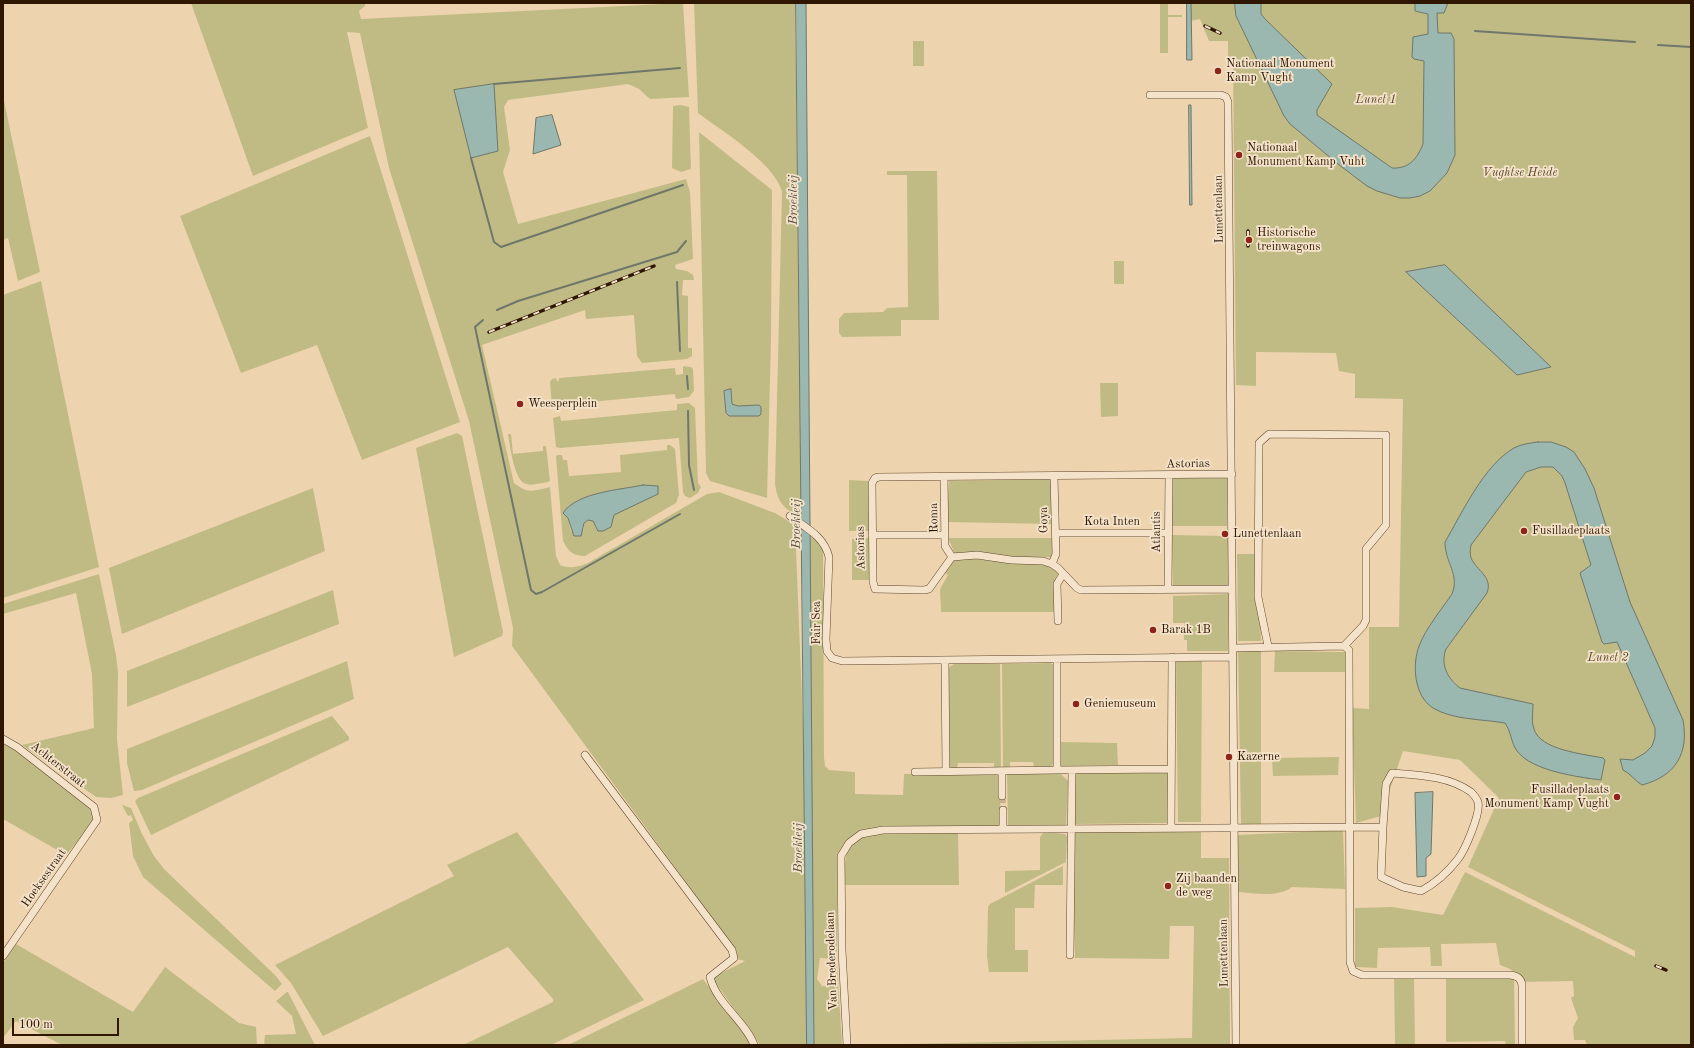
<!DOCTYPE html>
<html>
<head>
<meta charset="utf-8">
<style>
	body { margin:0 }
	#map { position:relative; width:1694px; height:1048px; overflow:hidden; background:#eed4ae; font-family:"Old Standard TT",serif }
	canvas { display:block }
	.frame { position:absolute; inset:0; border:4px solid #2f1601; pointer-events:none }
	.scale { position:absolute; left:12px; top:1018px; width:107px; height:18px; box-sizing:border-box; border:2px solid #2f1601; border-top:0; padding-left:5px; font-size:12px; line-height:14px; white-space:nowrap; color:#2f1601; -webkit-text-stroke:3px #f4e3ca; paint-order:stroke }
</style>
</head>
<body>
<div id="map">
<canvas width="1694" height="1048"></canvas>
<div class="frame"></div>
<div class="scale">100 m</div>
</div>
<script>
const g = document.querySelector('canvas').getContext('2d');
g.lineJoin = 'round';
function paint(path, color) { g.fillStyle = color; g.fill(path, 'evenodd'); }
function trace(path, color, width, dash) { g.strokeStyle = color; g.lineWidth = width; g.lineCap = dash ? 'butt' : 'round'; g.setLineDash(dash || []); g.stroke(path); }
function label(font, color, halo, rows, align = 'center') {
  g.font = font + ' "Old Standard TT",serif'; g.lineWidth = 3.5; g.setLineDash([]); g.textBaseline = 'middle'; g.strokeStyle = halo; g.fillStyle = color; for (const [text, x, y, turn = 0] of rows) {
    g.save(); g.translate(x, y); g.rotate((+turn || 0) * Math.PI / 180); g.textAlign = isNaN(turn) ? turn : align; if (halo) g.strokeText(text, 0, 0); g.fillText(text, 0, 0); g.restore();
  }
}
const green = new Path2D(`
	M191,3h174v3l-6,5 2,8 322,-16 6,94 -39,2 -11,-10 -11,-5 -120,16 -4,7 6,43 -7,22 15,52 168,-45 4,13 3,67 -18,6 1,4 11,2 6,4 1,5h-11l-1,15 6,1v52h4v8l-5,3 -45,4 -5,-7 -3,-41 -48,4 -1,-9 -103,35 32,138c14,11 19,8 36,4l6,69 4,9c11,4 18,2 28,-2l119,-69 12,-2 56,21 20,12 13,322 -1,-316 13,12 3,7 1,207 1,9 4,4 26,2v22l48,1 1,-21h91l4,1 2,52h-120l-21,4 -9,6 -14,17v105l-17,-1 -3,21 5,7h9l2,-3 1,-14 3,-4 5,80h-82l-48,-67 33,-17 -8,-2v-7l-4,-6 -221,-300 1,-18 -44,-207 -80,-253 -29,-135 -13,-1 21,96 -115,48z
	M694,3h101l7,516c-17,-11 -24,-14 -27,-35l7,-293c-10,-30 -59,-59 -84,-78z
	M1160,3h8v12h14v2h-14v36h-8z
	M1191,3h500v1042h-104l-2,-5h-11l-1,-13 5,-9 -7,-20 3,-2 -1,-15 -53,1c-2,-11 -12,-14 -20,-17l-4,-22 -55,1 1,22h-11l-1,-19 -52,1 -1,20 -22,-1v-59l37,-1 51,8 22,-43 170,85v-6l-167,-84 31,-69 -39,-38 -57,-9 -22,65 -25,7 -4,-115 17,1v-82h30l4,-228 -48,-1v-24l-16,-3 -3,-18 -80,-1v34l-20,-1 -3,-326h-5v-18h-19l-9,-22 -9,2z
	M913,41h11v25h-11z
	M3,96l37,176 -22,9 -10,-43 -5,2z
	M681,105l8,2 2,62 -10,3 -9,-4 1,-62z
	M699,132l73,58 -1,150 -4,158 -57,-17 -4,-8zM731,390l1,14 6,2 21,-1 -30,11 -3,-3 -2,-22z
	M370,136l90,286 -98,38 -45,-115 -76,28 -61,-157z
	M887,171h50l2,149h-38v16l-59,1 -3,-4v-14l5,-6 39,-1 4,-4 21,-1 -1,-132h-20z
	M1114,261h10v23h-10z
	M41,281l58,286 -96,31v-303z
	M683,366l8,1 2,2 1,22 -5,6 -13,2 -1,-5 -117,11v5l-6,-3 -2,-25 2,-3 4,-1 1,3h2v-3l116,-10 1,7 7,-1z
	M1100,383h18v33l-17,1z
	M689,403l6,5 3,75 3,4 -3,6 -8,5 -5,-2 -2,-4 -4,-54 -119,10 -4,-1 -3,-29 7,-2 1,5 116,-11v-6z
	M457,433l5,3 41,196 -1,4 -48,21 -38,-209z
	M508,434h3l2,20 30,-3v-5h3l4,35 -2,1c-6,1 -16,4 -22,2 -12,-3 -16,-39 -18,-50z
	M667,445h3l5,4 4,46 -3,8 -91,53c-12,0 -17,-5 -22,-15l-7,-84 1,-2h5l1,5h4l2,16 52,-4 -1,-17 47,-5zM612,492l2,23 -3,12 -15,-2 -3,-4 -5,-1 -4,3 -1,8h-12l-3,-13 8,-17 24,-8z
	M1173,478h54v48h-55z
	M1049,479l3,1 1,44 -106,-2 2,-41z
	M849,480l19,1 1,50h-20z
	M313,488l12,63 -203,83 -13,-66z
	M1172,535l56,1v49h-55z
	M870,538l-1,42h-17v-41z
	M948,538h105v19h-42l-33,-4 -23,1z
	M1237,554h21l3,87h-23z
	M964,557l76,6 12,3 6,7 -3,7 1,32h-115l-1,-23 8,-14 -4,-3 8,-10z
	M99,574l17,81 2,18 -1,66 6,56 -12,3 -15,-1 -74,-52 72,-17 -2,-54 -16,-81 -73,21v-10z
	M333,590l6,34 -212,83v-36z
	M1228,594v57h-41v-11h-3v-17h-11v-27z
	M1238,651h23v174h-20z
	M1275,651l71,1 -1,20h-71z
	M347,661l7,38 -212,91 -8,1 -7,-28v-14z
	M1202,661l-1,161h-23l-2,-160z
	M1050,663l4,2 2,97 -6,5h-16l-1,-5h-23v6h-7l-1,-104z
	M954,664h46l1,104h-7v-5h-36l-1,6 -8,-2 -1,-99z
	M332,716l17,21v3l-198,95 -16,-34 3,-3z
	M3,742c16,9 88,58 91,74 1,9 -22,31 -28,39l-63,-36z
	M1061,742l56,1 1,22 -57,1z
	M1339,757l-1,18 -65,1 -1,-18z
	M1168,771l-1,52 -92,1v-51z
	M1060,773l8,8 -2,44h-58l-1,-51z
	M122,805l9,3 11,26 12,22 10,13 111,106 7,9 -7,7 -132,-114 -10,-21 -4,-33 4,-3 -2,-5 -3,1z
	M1343,830l2,59 -53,-2c-14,11 -38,6 -54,5v-57z
	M1201,831v27h28l1,187h-375l337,-7 2,-112h-24l-1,33 -94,-1 -1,-34 -3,-10 1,-82z
	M517,832l127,168 -93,45h-88l90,-43v-3l-45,-52 -185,89 -32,-53 -16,-18 179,-89 -7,-11z
	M958,832l1,53h-114c0,-28 -3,-43 28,-52z
	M1044,832l21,2 2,3 -1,25 -61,31v-22l35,-1v-33z
	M1063,866v19h-28l-1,23h-19v42h13v22h-39l-2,-16 1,-49 2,-3z
	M16,944l117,68 32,-45 74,56 17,4 1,18h-195l-46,-24 -13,17v-75z
	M1446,974l68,4 1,67h-9l-1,-4 -59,1z
	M1394,976l20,1 1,68h-20z
	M703,979l49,66h-184z
	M287,992h1l27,53h-51l1,-10 31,-1 -4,-18 -16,-15z`);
const water = new Path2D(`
	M796,3h10l8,1042h-7z
	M1187,3h4l1,57h-5z
	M1235,3h26v11l4,5 67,65 -15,26v5l75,53c17,1 25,-9 31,-24l1,-83 -10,-2 -2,-2 1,-20 15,-3v-20l-13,-3v-8h33l-4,10h-7l1,20h13l3,6 1,116 -8,18 -17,18 -10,5 -10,2h-10l-23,-7 -10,-5 -29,-22 -48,-40 -6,-8 -48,-100z
	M494,84l4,67 -27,7 -17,-68z
	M1189,105h2l1,100h-2z
	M552,115l9,30 -28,9 3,-36z
	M1445,265l106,102 -34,8 -111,-103z
	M731,389l1,15 6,2 21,-1 2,2v7l-2,2h-30l-3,-3 -2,-22z
	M1538,442h13l15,5 8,5 11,17 9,19 36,114 53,118c6,33 -7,56 -41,65 -8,-5 -11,-11 -19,-15l-3,-11 13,1 12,-7 7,-7 3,-9v-9l-38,-86 -13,2 -2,-2 -22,-69 11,-8 -26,-82 -3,-7 -9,-9h-12l-15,5 -55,73c-1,4 -1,9 0,13 6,13 22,19 16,35l-41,56c-6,16 2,30 14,39l73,16c0,8 -2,18 1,25 6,21 50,25 69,29l2,2 -4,20c-23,-3 -69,-9 -84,-29 -6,-8 -6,-20 -12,-28 -23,-4 -52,-3 -72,-15 -19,-12 -21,-43 -14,-62 7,-18 22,-36 33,-52 8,-20 -7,-31 -7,-52 17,-29 39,-77 69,-94 7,-4 17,-5 24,-6z
	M643,485l15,1v8l-44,21 -3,12 -8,4h-5l-5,-10 -5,-1 -4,3 -3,13h-7l-6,-18 -5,-5c14,-21 57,-23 80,-28z
	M1433,792l-2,62 -5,4v18l-9,1 -2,-84z`);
const stream = new Path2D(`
	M1475,31l160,11
	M1658,45l33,2
	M494,84l186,-16
	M471,158l23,84 7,5 182,-62
	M677,282l3,69
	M497,310l21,-9 159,-49 9,-11
	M483,320l-8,7 56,263 5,4 6,-2 138,-78
	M687,376l1,13
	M688,411l1,54 5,25`);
const minorTunnel = new Path2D(`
	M1002,796l1,14`);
const minor = new Path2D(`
	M1150,95h71l5,2 2,5 8,943
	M1232,474l-353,3 -4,1 -3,5 1,99 2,7 49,1 5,-1 23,-32 25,-2 34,5 32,1 9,3 6,4 19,20 4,2 151,-1
	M944,476l1,70 7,11
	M790,516c16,12 34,20 39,41l-3,82 1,12 5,7 10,3 391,-4
	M1056,533h112
	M872,535h73
	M1052,564l4,-10 -2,-78
	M1168,589l1,-114
	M1058,621l-1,-37 6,-10
	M1268,646l-10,-49 1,-154 10,-9 117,1v90l-20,24v71l-3,6 -19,20
	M1233,648l111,-2 5,4 1,312 3,9 9,4h148c7,1 11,3 12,10v60
	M1057,659v111l114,-1
	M945,660l1,111
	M3,739l14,8 77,60 3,13 -94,136
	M585,755l147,195 2,8 -24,19c6,26 36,45 44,68
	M1002,771v25
	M915,772l142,-2
	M1003,810v19
	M1171,828l1,-171
	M1070,955l2,-185
	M847,1045l-5,-95 -1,-94 8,-13 12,-9 22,-4 500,-3 3,-43 6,-11c26,2 57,3 79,19 2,2 6,7 7,10 3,11 -13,48 -20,57 -10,13 -22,24 -37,32l-18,-4 -22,-10 2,-50`);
const rail = new Path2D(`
	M1205,26l15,7
	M1248,231v15
	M489,332l165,-66
	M1656,966l10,4`);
const markers = [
	[1218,71,4,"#8f2418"],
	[1239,155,4,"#8f2418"],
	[1249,240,4,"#8f2418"],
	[520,404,4,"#8f2418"],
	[1524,531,4,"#8f2418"],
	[1225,534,4,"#8f2418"],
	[1153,630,4,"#8f2418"],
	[1076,704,4,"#8f2418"],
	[1229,757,4,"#8f2418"],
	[1617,797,4,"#8f2418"],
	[1168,886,4,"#8f2418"]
];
const poiNames = [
	["Nationaal Monument",1226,64],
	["Kamp Vught",1226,78],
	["Nationaal",1247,148],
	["Monument Kamp Vuht",1247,162],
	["Historische",1257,233],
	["treinwagons",1257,247],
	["Weesperplein",528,404],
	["Fusilladeplaats",1532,531],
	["Lunettenlaan",1233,534],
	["Barak 1B",1161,630],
	["Geniemuseum",1084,704],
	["Kazerne",1237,757],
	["Fusilladeplaats",1609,790,"right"],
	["Monument Kamp Vught",1609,804,"right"],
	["Zij baanden",1176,879],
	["de weg",1176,893]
];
const parkNames = [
	["Lunet 1",1376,100],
	["Vughtse Heide",1520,173],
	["Lunet 2",1608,658]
];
const streetNames = [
	["Lunettenlaan",1219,209,-91],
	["Astorias",1188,464,-1],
	["Roma",934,518,-91],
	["Goya",1044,520,-91],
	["Kota Inten",1112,522],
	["Atlantis",1157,532,-90],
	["Astorias",861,548,-91],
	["Fair Sea",817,623,-90],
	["Achterstraat",58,765,38],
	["Hoeksestraat",44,878,-55],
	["Lunettenlaan",1224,953,-91],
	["Van Brederodelaan",832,961,-92]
];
const waterNames = [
	["Broekleij",794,200,-90],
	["Broekleij",797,524,-90],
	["Broekleij",799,848,-90]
];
paint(green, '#c0bb85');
paint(water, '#9ab7b0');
trace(water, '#6f776a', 1);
trace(stream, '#6f776a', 2);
trace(minorTunnel, '#c8ae8b', 7, [7, 3.5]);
trace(minor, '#5f462c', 8);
trace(minor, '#f4e3ca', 7);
trace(rail, '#2f1601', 3.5);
trace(rail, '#f4e3ca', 2, [6]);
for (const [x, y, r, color] of markers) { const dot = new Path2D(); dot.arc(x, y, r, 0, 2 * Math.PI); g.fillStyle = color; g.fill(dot); trace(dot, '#f4e3ca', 1.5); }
label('12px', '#2f1601', '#f4e3ca', poiNames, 'left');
label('italic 12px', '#5a4829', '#f4e3ca', parkNames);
label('12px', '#2f1601', '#f4e3ca', streetNames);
label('italic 13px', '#544e3e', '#f4e3ca', waterNames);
</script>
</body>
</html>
